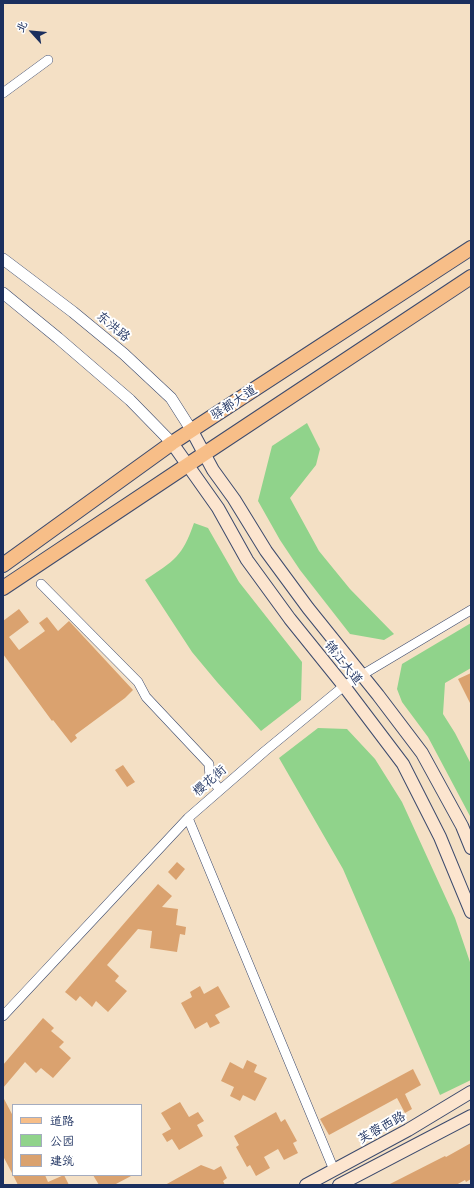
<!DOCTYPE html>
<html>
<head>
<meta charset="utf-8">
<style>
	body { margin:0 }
	#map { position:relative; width:474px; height:1188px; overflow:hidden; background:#f4e0c5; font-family:"Patrick Hand","LXGW WenKai TC",sans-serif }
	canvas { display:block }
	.frame { position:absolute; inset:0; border:4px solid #1b2f5e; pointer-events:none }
	.legend { position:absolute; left:12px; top:1104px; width:130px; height:72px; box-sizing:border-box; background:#fff; border:1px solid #a4acbf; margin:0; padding:5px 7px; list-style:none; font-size:12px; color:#1b2f5e }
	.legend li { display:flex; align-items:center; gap:8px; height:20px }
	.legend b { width:20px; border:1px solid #a4acbf }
	.north { position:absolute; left:12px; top:12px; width:40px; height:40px; -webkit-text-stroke:3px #fff; paint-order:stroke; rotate:297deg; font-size:11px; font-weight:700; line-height:16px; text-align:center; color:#1b2f5e }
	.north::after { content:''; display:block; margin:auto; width:14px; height:18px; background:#1b2f5e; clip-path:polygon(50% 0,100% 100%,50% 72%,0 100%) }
</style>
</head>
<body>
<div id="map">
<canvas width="474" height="1188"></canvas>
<div class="frame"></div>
<ul class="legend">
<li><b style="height:5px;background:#f7be88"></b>道路</li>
<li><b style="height:11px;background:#90d38b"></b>公园</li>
<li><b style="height:11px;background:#daa26f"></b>建筑</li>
</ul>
<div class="north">北</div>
</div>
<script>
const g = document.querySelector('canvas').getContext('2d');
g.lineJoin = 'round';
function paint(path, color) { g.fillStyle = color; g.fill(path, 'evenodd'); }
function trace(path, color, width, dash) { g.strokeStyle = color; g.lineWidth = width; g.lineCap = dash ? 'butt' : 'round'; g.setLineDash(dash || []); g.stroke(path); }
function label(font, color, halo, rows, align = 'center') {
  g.font = font + ' "Patrick Hand","LXGW WenKai TC",sans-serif'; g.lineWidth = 4; g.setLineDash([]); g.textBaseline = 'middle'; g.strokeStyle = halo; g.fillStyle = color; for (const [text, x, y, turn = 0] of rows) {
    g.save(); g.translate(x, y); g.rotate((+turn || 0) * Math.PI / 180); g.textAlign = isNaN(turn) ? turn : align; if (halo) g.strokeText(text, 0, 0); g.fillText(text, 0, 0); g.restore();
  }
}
const green = new Path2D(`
	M307,423l13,26 -4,16 -26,33 29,53 31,38 44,45 -10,6 -34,-6 -50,-64 -20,-30 -22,-39 14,-55z
	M194,523l14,5 31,54 63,80 -1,38 -40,31 -44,-49 -25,-30 -47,-72c30,-20 37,-23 49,-57z
	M471,623v45l-26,15 -2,31 12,19 16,31v54l-43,-81 -26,-35 -5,-13 5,-25z
	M318,728l29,1 28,30 27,43 53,116 16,47v115l-31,15 -97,-226 -64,-111z`);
const building = new Path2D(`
	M19,609l10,13 -20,15 10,13 26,-19 -6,-8 8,-6 11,14 11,-10 64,69 -8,8 -50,37 2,3 -6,5 -18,-23 -1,1 -49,-67v-33z
	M471,673v32l-13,-26z
	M123,765l12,17 -8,5 -12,-17z
	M177,862l8,7 -9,11 -8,-8z
	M158,884l14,12 -10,11 16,2 -2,16 10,2 -1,8 -5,-1 -3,18 -27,-4 2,-17 -14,-2 -31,36 12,11 -4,5 12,10 -19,21 -12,-11 -4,6 -12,-11 -4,5 -11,-9z
	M200,986l4,8 14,-8 12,21 -15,8 5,8 -10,5 -3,-6 -12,7 -14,-26 11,-6 -2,-5z
	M43,1018l11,10 -3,3 13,11 -5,5 12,11 -18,20 -12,-10 -5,5 -11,-11 -22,26v-23z
	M247,1060l10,5 -3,7 13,6 -12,23 -12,-6 -3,6 -10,-5 4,-9 -13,-6 9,-19 13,7z
	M413,1069l8,16 -16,9 7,15 -7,4 -8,-15 -68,37 -9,-16z
	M3,1097l10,19v59l-10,-19z
	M180,1102l9,15 9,-5 6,9 -7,4 6,11 -24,14 -7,-11 -5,3 -5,-8 9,-5 -10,-16z
	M276,1112l5,10 4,-3 12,22 -4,2 5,10 -14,7 -6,-11 -14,8 6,11 -14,8 -6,-11 -3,2 -11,-20 3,-2 -5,-9z
	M471,1143v36l-5,3 -1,-2 -9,5h-68l57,-29 1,1z
	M201,1165l13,5 7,-4 6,12 -4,3 2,4h-60z
	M13,1175h32l3,7 16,-7 5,10h-51z
	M93,1175h40l-19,10h-15z`);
const minor = new Path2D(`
	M3,93l45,-33
	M41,584l97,98 8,15 63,67 1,13 10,13
	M188,818l146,352
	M3,1016l185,-198 77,-67 79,-65 18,-11 109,-65`);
const tertiary = new Path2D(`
	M3,259l70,53 51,42 47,44 21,33
	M3,293l55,45 72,62 42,43`);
const secondary = new Path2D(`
	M192,431l21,39 21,29 32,52 42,57 70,87 44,58 40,73 9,22
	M172,443l46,65 29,52 43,59 54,67 59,78 37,73 31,75
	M306,1185l102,-55 63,-38
	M339,1185l132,-69`);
const primary = new Path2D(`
	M3,565l169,-122 299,-195
	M3,588l201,-134 267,-177`);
const streetNames = [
	["东洪路",113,327,40],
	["驿都大道",234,403,-33],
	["锦江大道",343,663,51],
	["樱花街",210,781,-41],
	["芙蓉西路",382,1128,-29]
];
paint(green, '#90d38b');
paint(building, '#daa26f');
trace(minor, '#3c4a6d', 10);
trace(tertiary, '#3c4a6d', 12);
trace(secondary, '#3c4a6d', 14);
trace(primary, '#3c4a6d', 16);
trace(minor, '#fff', 9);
trace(tertiary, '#fff', 11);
trace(secondary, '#fce5cf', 12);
trace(primary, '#f7be88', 14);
label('13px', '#1b2f5e', '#fff', streetNames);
</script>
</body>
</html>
